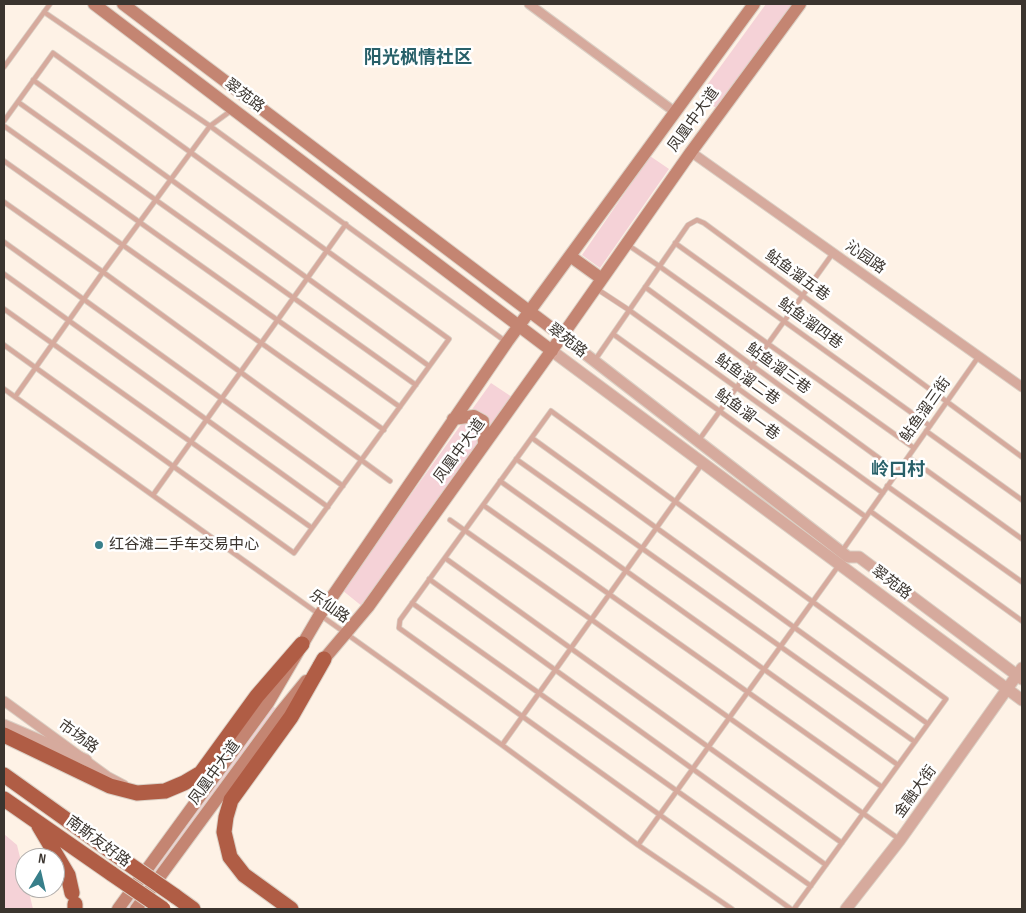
<!DOCTYPE html>
<html>
<head>
<meta charset="utf-8">
<style>
	body { margin:0 }
	#map { position:relative; width:1026px; height:913px; overflow:hidden; background:#fef2e6; font-family:"Sofia Sans Condensed",sans-serif }
	canvas { display:block }
	.frame { position:absolute; inset:0; border:5px solid #3b352f; pointer-events:none }
	.north { position:absolute; left:15px; top:848px; width:50px; height:50px; box-sizing:border-box; background:#fff; border:1px solid #b1aeac; border-radius:50%; rotate:9deg; font-size:14px; font-weight:700; line-height:20px; text-align:center; color:#3b352f }
	.north::after { content:''; display:block; margin:auto; width:18px; height:22px; background:#387f8a; clip-path:polygon(50% 0,100% 100%,50% 72%,0 100%) }
</style>
</head>
<body>
<div id="map">
<canvas width="1026" height="913"></canvas>
<div class="frame"></div>
<div class="north">N</div>
</div>
<script>
const g = document.querySelector('canvas').getContext('2d');
g.lineJoin = 'round';
function paint(path, color) { g.fillStyle = color; g.fill(path, 'evenodd'); }
function trace(path, color, width, dash) { g.strokeStyle = color; g.lineWidth = width; g.lineCap = dash ? 'butt' : 'round'; g.setLineDash(dash || []); g.stroke(path); }
function label(font, color, halo, rows, align = 'center') {
  g.font = font + ' "Sofia Sans Condensed","Noto Sans SC",sans-serif'; g.lineWidth = 5; g.setLineDash([]); g.textBaseline = 'middle'; g.strokeStyle = halo; g.fillStyle = color; for (const [text, x, y, turn = 0] of rows) {
    g.save(); g.translate(x, y); g.rotate((+turn || 0) * Math.PI / 180); g.textAlign = isNaN(turn) ? turn : align; if (halo) g.strokeText(text, 0, 0); g.fillText(text, 0, 0); g.restore();
  }
}
const green = new Path2D(`
	M766,4h30l-77,106 -20,-14z
	M650,156l19,13 -69,99 -18,-13z
	M491,383l21,14 -149,210 -21,-17z
	M272,706l5,3 -145,200h-7z
	M4,834l13,11 8,33v10h3l5,21h-29z`);
const service = new Path2D(`
	M44,12l166,114 295,215
	M4,67l46,-63
	M33,80l396,286
	M18,102l398,283
	M4,121l49,-68 396,286 -155,214 -290,-208
	M4,126l396,281
	M4,161l380,269
	M4,202l99,70 287,209
	M4,242l339,244
	M675,243l255,183
	M628,245l31,21 255,182
	M4,274l324,233
	M645,287l253,185
	M597,289l32,21 254,183
	M4,309l308,219
	M613,334l253,183
	M595,360l93,-135 9,-5 7,3 318,234
	M4,389l498,356 136,100
	M15,397l88,-125 107,-146 22,-16
	M926,431l96,69
	M532,438l396,286
	M699,440l134,-187
	M908,457l114,82
	M516,459l399,283
	M500,481l398,284
	M887,486l135,96
	M153,495l193,-271
	M483,505l399,282
	M870,511l152,110
	M450,520l142,100 307,219
	M842,551l137,-195
	M445,558l397,285
	M429,579l397,286
	M412,603l399,283
	M502,745l200,-281
	M732,909l-94,-64 201,-280
	M791,909l-392,-281 1,-8 151,-209 395,288 -152,210`);
const minor = new Path2D(`
	M529,4l146,108
	M691,152l331,235
	M4,701l103,75 17,9`);
const tertiary = new Path2D(`
	M562,336l286,221h11l163,122
	M552,351l470,349
	M4,725l82,35
	M846,909l54,-69 122,-172`);
const secondary = new Path2D(`
	M94,4l458,347
	M123,4l439,332
	M570,256l32,23
	M453,419l21,-3 9,5 1,24
	M319,665l49,-58 194,-271 129,-184 109,-148
	M118,909l150,-206 51,-87 188,-274 247,-338
	M136,909l144,-196 26,-32`);
const trunk = new Path2D(`
	M4,735l106,51 27,7 28,-2 19,-8 17,-10 56,-77 45,-52
	M4,775l119,85
	M4,799l108,75
	M39,826l29,49 4,18
	M175,896l18,13
	M75,909v-5
	M291,909l-47,-34 -14,-18 -6,-25 2,-15 5,-17 60,-83 33,-58`);
const trunkBridge = new Path2D(`
	M123,860l52,36
	M112,874l51,35`);
const markers = [
	[99,545,5,"#387f8a"]
];
const streetNames = [
	["翠苑路",244,96,37],
	["凤凰中大道",694,120,-54],
	["沁园路",865,258,35],
	["鲇鱼溜五巷",797,276,36],
	["鲇鱼溜四巷",810,324,36],
	["翠苑路",567,341,38],
	["鲇鱼溜三巷",778,369,36],
	["鲇鱼溜二巷",747,380,36],
	["鲇鱼溜三街",926,410,-55],
	["鲇鱼溜一巷",747,415,36],
	["凤凰中大道",460,451,-54],
	["翠苑路",891,583,37],
	["乐仙路",329,607,36],
	["市场路",78,737,36],
	["凤凰中大道",215,773,-54],
	["金融大街",916,792,-54],
	["南斯友好路",98,842,36]
];
const poiNames = [
	["红谷滩二手车交易中心",109,545]
];
const quarterNames = [
	["阳光枫情社区",418,58],
	["岭口村",898,470]
];
paint(green, '#f5d2d7');
trace(service, '#dbd0c5', 6);
trace(minor, '#dbd0c5', 11);
trace(tertiary, '#dbd0c5', 13);
trace(secondary, '#dbd0c5', 14);
trace(trunk, '#dbd0c5', 17);
trace(service, '#d6aa9d', 4.5);
trace(minor, '#d6aa9d', 9);
trace(tertiary, '#d6aa9d', 11);
trace(secondary, '#c48572', 12);
trace(trunk, '#b05d45', 15);
trace(trunkBridge, '#dbd0c5', 17, []);
trace(trunkBridge, '#b05d45', 15);
for (const [x, y, r, color] of markers) { const dot = new Path2D(); dot.arc(x, y, r, 0, 2 * Math.PI); g.fillStyle = color; g.fill(dot); trace(dot, '#fff', 2); }
label('15px', '#3b352f', '#fff', streetNames);
label('15px', '#3b352f', '#fff', poiNames, 'left');
label('bold 18px', '#286069', '#fff', quarterNames);
</script>
</body>
</html>
